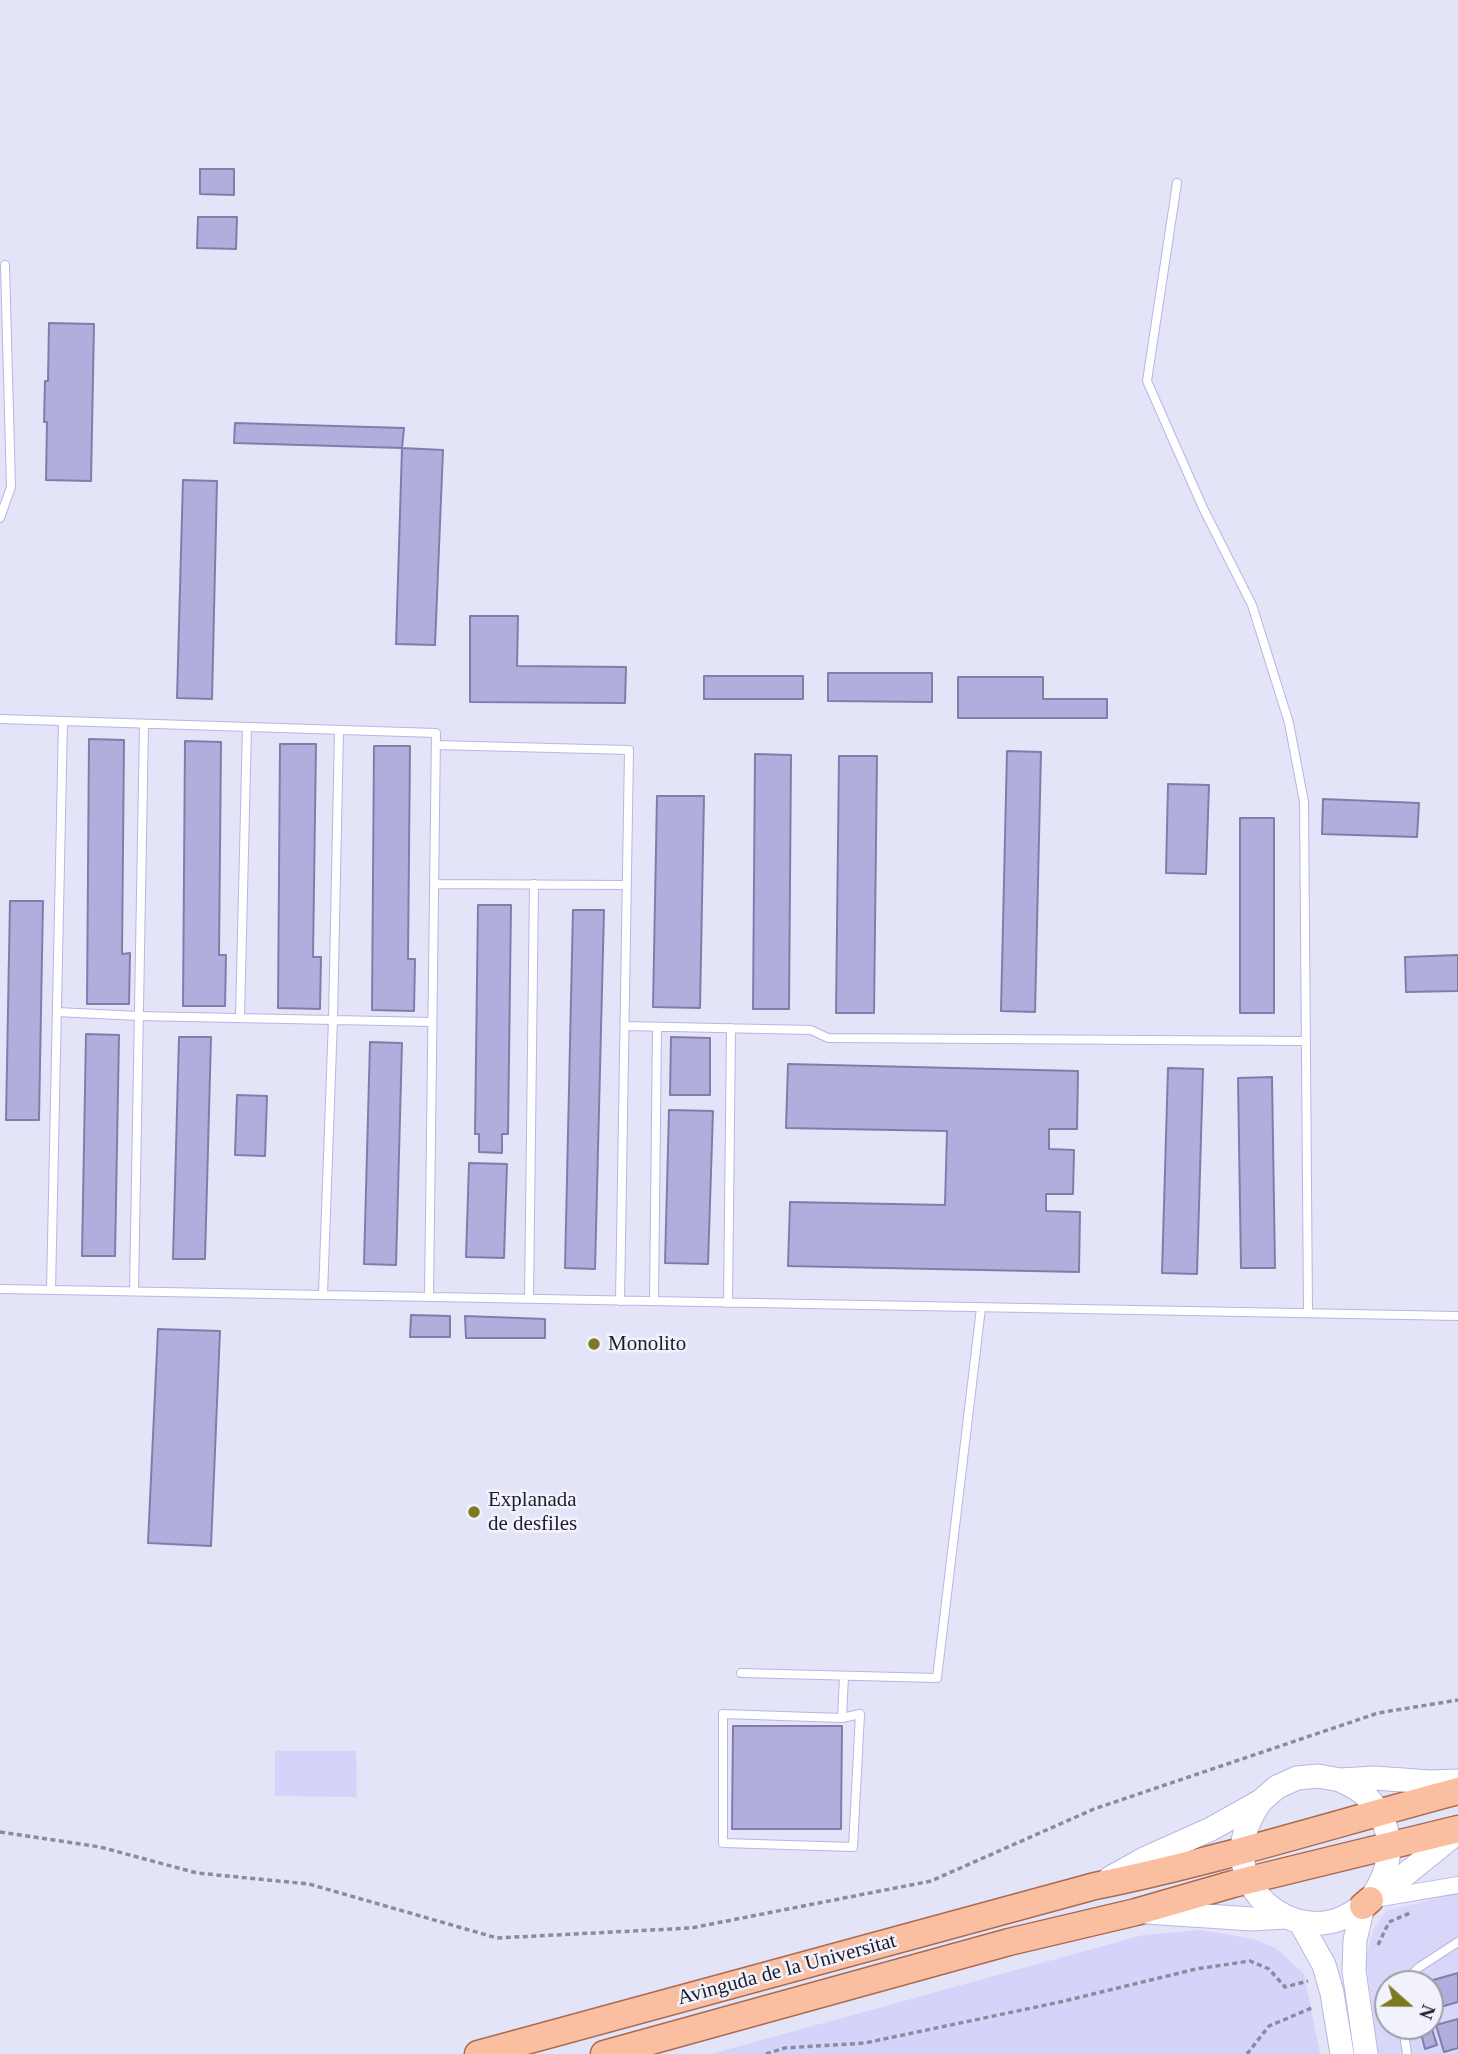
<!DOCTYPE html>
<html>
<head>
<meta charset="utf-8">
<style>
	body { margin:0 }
	#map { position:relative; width:1458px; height:2054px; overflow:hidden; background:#e4e4f8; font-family:Georgia,serif }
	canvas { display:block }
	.north { position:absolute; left:1374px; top:1970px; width:70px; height:70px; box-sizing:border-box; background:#f2f2fc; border:2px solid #9d9ca9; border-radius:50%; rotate:111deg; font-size:19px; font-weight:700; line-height:28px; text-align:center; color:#1d1b2d }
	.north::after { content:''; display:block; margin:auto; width:24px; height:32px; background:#7d7920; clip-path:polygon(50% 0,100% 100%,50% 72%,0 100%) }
</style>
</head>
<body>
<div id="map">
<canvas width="1458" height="2054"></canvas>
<div class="north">N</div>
</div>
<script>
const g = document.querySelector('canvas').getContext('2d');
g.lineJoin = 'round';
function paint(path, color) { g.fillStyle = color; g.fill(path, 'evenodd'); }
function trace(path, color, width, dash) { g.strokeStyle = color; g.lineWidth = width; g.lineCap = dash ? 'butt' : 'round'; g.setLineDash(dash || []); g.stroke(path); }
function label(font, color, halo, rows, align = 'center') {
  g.font = font + ' Georgia,serif'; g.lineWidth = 5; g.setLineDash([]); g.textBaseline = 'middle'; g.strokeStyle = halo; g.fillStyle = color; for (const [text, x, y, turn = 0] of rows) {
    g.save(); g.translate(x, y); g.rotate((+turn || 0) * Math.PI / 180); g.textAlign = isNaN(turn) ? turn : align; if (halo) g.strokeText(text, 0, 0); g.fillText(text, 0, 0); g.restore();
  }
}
const built = new Path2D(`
	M1458,1893v161h-80l-12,-94 7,-30 13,-19zM1388,1984h42v42h-42z`);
const green = new Path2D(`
	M275,1751h81l1,46 -82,-1z
	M1200,1930l54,9 23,10 27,25 16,80h-609l432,-119z`);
const building = new Path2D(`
	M200,169h34v26l-34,-1z
	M198,217h39l-1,32 -39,-1z
	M49,323l45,1 -3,157 -45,-1 1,-58h-3l1,-41h3z
	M235,423l169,5 -2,20 -168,-5z
	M402,448l41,2 -8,195 -39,-1z
	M183,480l34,1 -5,218 -35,-1z
	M470,616h48l-1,50 109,1 -1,36 -155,-1z
	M828,673h104v29l-104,-1z
	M704,676h99v23h-99z
	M958,677h85v22h64v19h-149z
	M89,739l35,1 -2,214 8,-1 -1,51h-42z
	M185,741l36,1 -2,213h7l-1,51h-42z
	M280,744h36l-3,213h8l-1,52 -42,-1z
	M374,746h36l-2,213h7l-1,52 -42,-1z
	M1007,751l34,1 -6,260 -34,-1z
	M755,754l36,1 -2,254h-36z
	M839,756h38l-3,257h-38z
	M1168,784l41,1 -3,89 -40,-1z
	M657,796h47l-4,212 -47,-1z
	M1323,799l96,4 -2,34 -95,-3z
	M1240,818h34v195h-34z
	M10,901h33l-4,219h-33z
	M478,905h33l-3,229h-6v19l-23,-1v-18h-4z
	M573,910h31l-9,359 -30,-1z
	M1458,955v36l-52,1 -1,-35z
	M86,1034l33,1 -4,221h-33z
	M179,1037h32l-6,222h-32z
	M671,1037l39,1v57h-40z
	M370,1042l32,1 -6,222 -32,-1z
	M788,1064l290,7 -1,58h-28v20l25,1 -1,44h-27v17l34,1 -1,60 -291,-6 2,-64 155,3 2,-74 -161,-3z
	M1168,1068l35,1 -6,205 -35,-1z
	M1272,1077l3,191h-34l-3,-190z
	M237,1095l30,1 -2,60 -30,-1z
	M669,1110l44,1 -5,153 -43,-1z
	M469,1163l38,1 -3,94 -38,-1z
	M411,1315l39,1v21h-40z
	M465,1316l80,3v19h-79z
	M158,1329l62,2 -9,215 -63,-3z
	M733,1726h109l-1,103h-109z
	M1458,1973v29l-28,8v-26h-11z
	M1458,2019v29l-14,4 -8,-27z
	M1431,2026l6,19 -12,4 -5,-20z`);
const path = new Path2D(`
	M0,1832l100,15 97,26 112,11 188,54 194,-10 240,-47 163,-72 284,-96 80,-13
	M1378,1945l11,-23 21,-9
	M766,2054l19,-6 80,-5 195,-41 136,-33 54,-8 19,8 16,18 23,-6
	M1247,2054l22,-28 45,-19`);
const lane = new Path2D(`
	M1177,183l-30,198 56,127 49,97 37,118 15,79 4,510
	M0,518l11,-31 -6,-222
	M0,719l436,14 -7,563
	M436,745l193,5 -9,551
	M434,884l193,1
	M57,1012l82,4 293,6
	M240,1017l7,-290
	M625,1026l186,4 17,8 478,3
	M1,1289l1457,27
	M51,1290l12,-569
	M134,1291l10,-567
	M323,1294l10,-275 6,-289
	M529,1299l5,-415
	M654,1301l3,-274
	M728,1303l3,-275
	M741,1673l196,5 44,-370
	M842,1718l18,-4 -7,133 -130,-4v-129l119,4 2,-42
	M1403,1984l15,-16 40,-26
	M1403,2026l4,28`);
const street = new Path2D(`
	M1375,1899l83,-14`);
const secondary = new Path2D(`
	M1340,1780c8,4 17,8 24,14 33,32 31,71 6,106
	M1261,1801c-11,16 -19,32 -19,51 1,46 48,81 92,69 11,-3 20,-9 29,-15
	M1110,1878l34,-19 67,-30 50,-28 16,-14 20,-9 21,-2 22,4 35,-2 55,4 28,-1
	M1375,1896l21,-14 62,-50
	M1363,1906l-8,34 -1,31 12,83
	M1146,1912l106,7 34,-2
	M1300,1922l24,43 8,28 10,61`);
const primary = new Path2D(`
	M1363,1906l7,-6
	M478,2054l617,-168c123,-25 242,-63 363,-95
	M604,2054l405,-112 127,-30 97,-28 225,-55`);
const markers = [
	[594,1344,7,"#7d7920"],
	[474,1512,7,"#7d7920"]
];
const poiNames = [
	["Monolito",608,1344],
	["Explanada",488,1500],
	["de desfiles",488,1524]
];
const streetNames = [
	["Avinguda de la Universitat",787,1970,-15]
];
paint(built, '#d8d7f9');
paint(green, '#d5d3fa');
paint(building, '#b1aede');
trace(building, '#807daa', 2);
trace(lane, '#b8b5e5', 10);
trace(street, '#b8b5e5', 18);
trace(secondary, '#b8b5e5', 25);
trace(primary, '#aa6a50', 29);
trace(path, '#8c8b9e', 3.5, [5, 3.5]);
trace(lane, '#fff', 8);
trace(street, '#fff', 16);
trace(secondary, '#fff', 23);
trace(primary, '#fabfa1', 26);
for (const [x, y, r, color] of markers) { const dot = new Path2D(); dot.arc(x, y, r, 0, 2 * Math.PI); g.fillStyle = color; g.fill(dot); trace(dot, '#f2f2fc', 2.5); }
label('21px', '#1d1b2d', '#f2f2fc', poiNames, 'left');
label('21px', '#1d1b2d', '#f2f2fc', streetNames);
</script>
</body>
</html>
